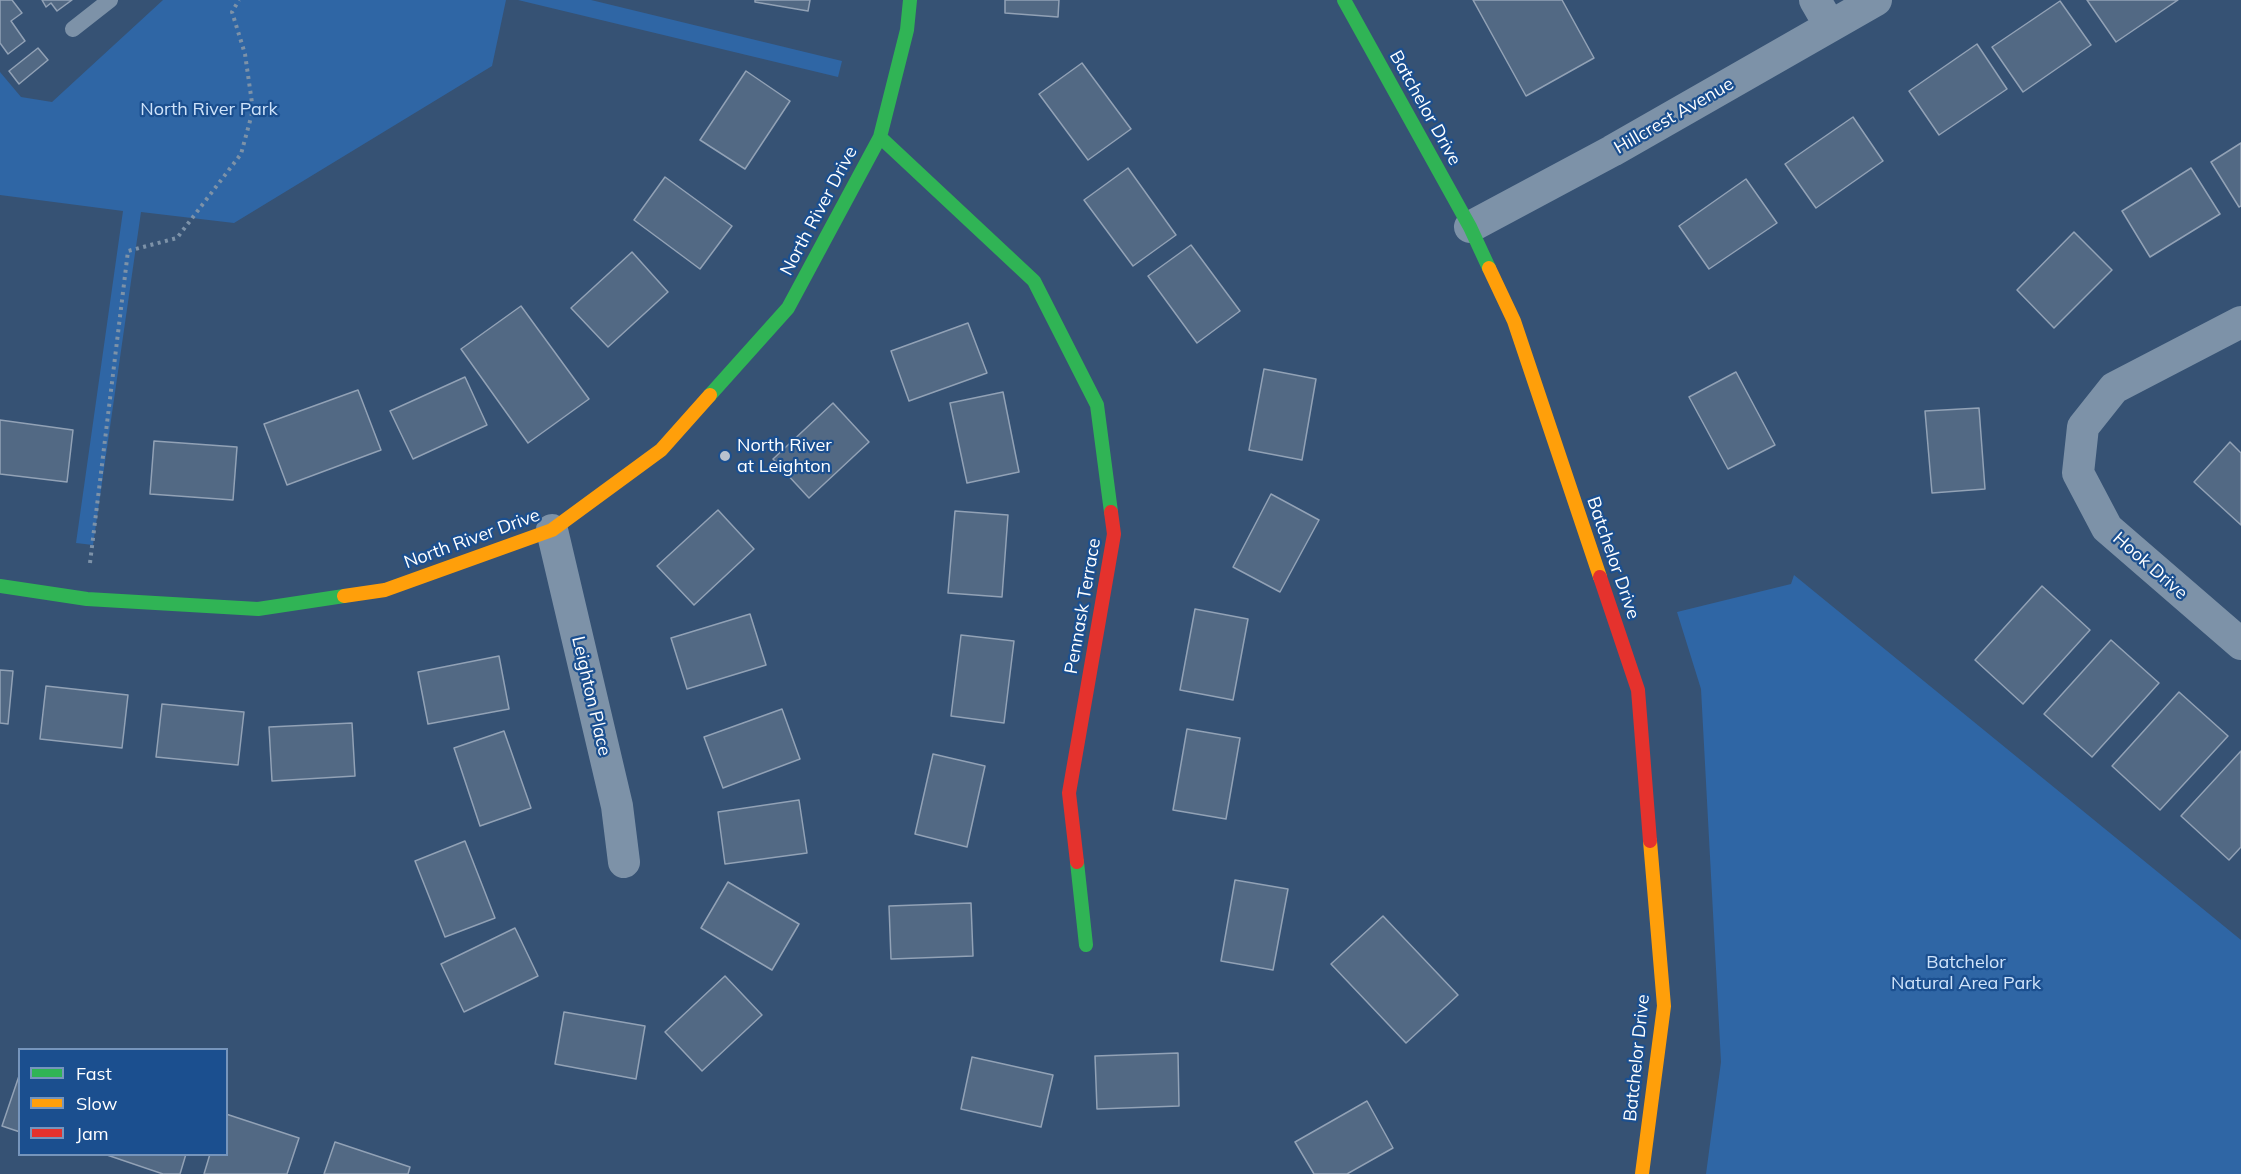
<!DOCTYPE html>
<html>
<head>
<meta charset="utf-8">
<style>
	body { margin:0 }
	#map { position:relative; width:2241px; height:1174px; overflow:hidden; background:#365274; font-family:Mulish,sans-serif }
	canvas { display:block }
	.legend { position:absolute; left:18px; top:1048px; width:210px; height:108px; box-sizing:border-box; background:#1b4f8f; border:2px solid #7695bc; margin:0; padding:8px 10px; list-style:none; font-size:18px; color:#fff }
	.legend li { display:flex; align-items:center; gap:12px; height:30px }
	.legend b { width:30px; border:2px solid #7695bc }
</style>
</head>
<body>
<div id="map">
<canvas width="2241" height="1174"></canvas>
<ul class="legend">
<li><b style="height:8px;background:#30b455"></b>Fast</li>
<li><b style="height:8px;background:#ff9f0a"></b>Slow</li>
<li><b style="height:8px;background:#e5322d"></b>Jam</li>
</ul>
</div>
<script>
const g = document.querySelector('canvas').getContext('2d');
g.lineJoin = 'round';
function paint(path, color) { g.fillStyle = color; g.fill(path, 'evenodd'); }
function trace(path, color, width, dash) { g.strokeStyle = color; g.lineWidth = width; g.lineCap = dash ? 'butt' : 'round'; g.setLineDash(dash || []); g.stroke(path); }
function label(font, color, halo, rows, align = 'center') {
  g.font = font + ' Mulish,sans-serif'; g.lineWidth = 4.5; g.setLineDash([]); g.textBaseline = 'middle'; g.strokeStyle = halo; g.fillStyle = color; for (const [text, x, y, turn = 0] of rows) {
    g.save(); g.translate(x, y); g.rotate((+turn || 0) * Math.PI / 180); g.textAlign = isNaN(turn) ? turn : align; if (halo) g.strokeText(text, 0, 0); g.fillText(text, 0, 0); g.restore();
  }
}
const green = new Path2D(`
	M163,0h343l-14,66 -258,157 -93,-11 -48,333 -17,-2 47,-332 -123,-16v-123l21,25 31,5z
	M518,0h73l251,61 -4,16z
	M1794,575l447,365v234h-535l15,-112 -20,-373 -24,-77 114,-28z`);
const building = new Path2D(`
	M0,0h12l10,13 -11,8 14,20 -17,13 -8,-11z
	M42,0h30l-15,11 -6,-8 -5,4z
	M755,0h55l-2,11 -53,-9z
	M1005,0h54l-1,17 -53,-4z
	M1473,0h89l32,58 -68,38z
	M2087,0h91l-62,42z
	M2060,1l31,44 -68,47 -31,-45z
	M1977,44l30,45 -68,46 -30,-44z
	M38,48l10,12 -29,24 -10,-13z
	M1082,63l49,66 -43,31 -49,-66z
	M746,71l44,30 -45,68 -45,-29z
	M1853,117l30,44 -67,47 -31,-44z
	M2241,143v63l-2,1 -28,-45z
	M1128,168l48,67 -43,31 -49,-66z
	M2191,168l29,46 -70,43 -28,-46z
	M665,177l67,49 -32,43 -66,-49z
	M1746,179l31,44 -68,46 -30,-43z
	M2074,232l38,38 -58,58 -37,-38z
	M1191,245l49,66 -43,32 -49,-67z
	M632,252l36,40 -60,55 -37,-39z
	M521,306l68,93 -61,44 -67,-94z
	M968,323l19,50 -78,28 -18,-50z
	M1264,369l52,10 -14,81 -53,-10z
	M1736,372l39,73 -47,24 -39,-72z
	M465,377l22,48 -74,34 -23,-48z
	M358,390l23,60 -94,35 -23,-61z
	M1003,392l16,80 -52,11 -17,-80z
	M833,403l36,39 -60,56 -36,-39z
	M1979,408l6,81 -53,4 -7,-82z
	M0,420l73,10 -6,52 -67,-8z
	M154,441l83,6 -4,53 -83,-6z
	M2230,442l11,11v72l-47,-43z
	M1271,494l48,26 -39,72 -47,-25z
	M718,510l36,39 -60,56 -37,-39z
	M955,511l53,4 -6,82 -54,-4z
	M2042,586l48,44 -67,74 -48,-44z
	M1195,609l53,10 -15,81 -53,-10z
	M750,614l16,51 -79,24 -16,-51z
	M961,635l53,6 -10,82 -53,-7z
	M2111,640l48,43 -67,74 -48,-43z
	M499,656l10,53 -81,15 -10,-52z
	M0,670l13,1 -5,53 -8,-1z
	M46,686l82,9 -6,53 -82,-9z
	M2179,692l49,44 -68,74 -48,-44z
	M162,704l82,8 -6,53 -82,-8z
	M782,709l18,50 -77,29 -19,-51z
	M352,723l3,53 -83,5 -3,-54z
	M1187,729l53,9 -14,81 -53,-9z
	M504,731l27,77 -51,18 -26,-78z
	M2241,751v96l-12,13 -48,-44z
	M933,754l52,12 -18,81 -52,-13z
	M799,800l8,53 -82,11 -7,-52z
	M465,841l30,77 -50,19 -30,-76z
	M1235,880l53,9 -15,81 -52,-9z
	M728,882l71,42 -27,46 -71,-42z
	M971,903l2,53 -82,3 -2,-53z
	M1383,916l75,79 -52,48 -75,-79z
	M515,928l23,48 -74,36 -23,-48z
	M725,976l37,39 -60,56 -37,-39z
	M564,1012l81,14 -9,53 -81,-15z
	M1178,1053l1,53 -82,3 -2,-53z
	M972,1057l81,18 -12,52 -80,-18z
	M20,1073v59l-18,-6z
	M1367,1101l26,47 -46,26h-33l-19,-32z
	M226,1114l73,24 -12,36h-83l6,-20h16z
	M335,1142l75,25 -2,7h-84z
	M104,1154h82l-6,20h-17z`);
const path = new Path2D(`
	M90,563l38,-312 49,-13 64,-84 12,-44 -8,-56 -13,-42 7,-12`);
const lane = new Path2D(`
	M73,29l37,-29`);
const street = new Path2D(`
	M1815,0l15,26
	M1470,227l142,-76 264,-151
	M2241,322l-127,66 -31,39 -5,46 29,55 134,116
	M552,530l65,276 7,56`);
const fast = new Path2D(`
	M1344,0l126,227 19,41
	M880,137l154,144 63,124 14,107
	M710,395l78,-87 92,-171 27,-107 3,-30
	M0,586l87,13 171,10 86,-13
	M1077,862l9,83`);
const slow = new Path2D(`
	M1489,268l25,53 86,256
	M344,596l41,-6 167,-60 109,-80 49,-55
	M1642,1174l22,-168 -14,-165`);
const jam = new Path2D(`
	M1600,577l38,113 12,151
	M1077,862l-8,-69 45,-259 -3,-22`);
const markers = [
	[725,456,6,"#b9c2ce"]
];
const streetNames = [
	["Batchelor Drive",1425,108,61],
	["Hillcrest Avenue",1674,116,-30],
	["North River Drive",819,211,-62],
	["North River Drive",472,539,-20],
	["Batchelor Drive",1613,558,71],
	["Hook Drive",2150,566,41],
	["Pennask Terrace",1083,606,-80],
	["Leighton Place",591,696,77],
	["Batchelor Drive",1637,1058,-84]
];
const parkNames = [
	["North River Park",209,110],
	["Batchelor",1966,963],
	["Natural Area Park",1966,984]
];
const poiNames = [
	["North River",737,446],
	["at Leighton",737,467]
];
paint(green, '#2f66a5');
paint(building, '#526984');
trace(building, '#92a2b6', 1.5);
trace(path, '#7d92a8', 4, [3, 4.5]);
trace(lane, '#7d92a8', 16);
trace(street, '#7d92a8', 32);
trace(fast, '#30b455', 14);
trace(slow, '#ff9f0a', 14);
trace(jam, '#e5322d', 14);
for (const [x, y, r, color] of markers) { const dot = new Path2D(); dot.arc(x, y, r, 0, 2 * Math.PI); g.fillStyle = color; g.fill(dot); trace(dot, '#1b4f8f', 2); }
label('18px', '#fff', '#1b4f8f', streetNames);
label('18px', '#cfe3fa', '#1b4f8f', parkNames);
label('18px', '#fff', '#1b4f8f', poiNames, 'left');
</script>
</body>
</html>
